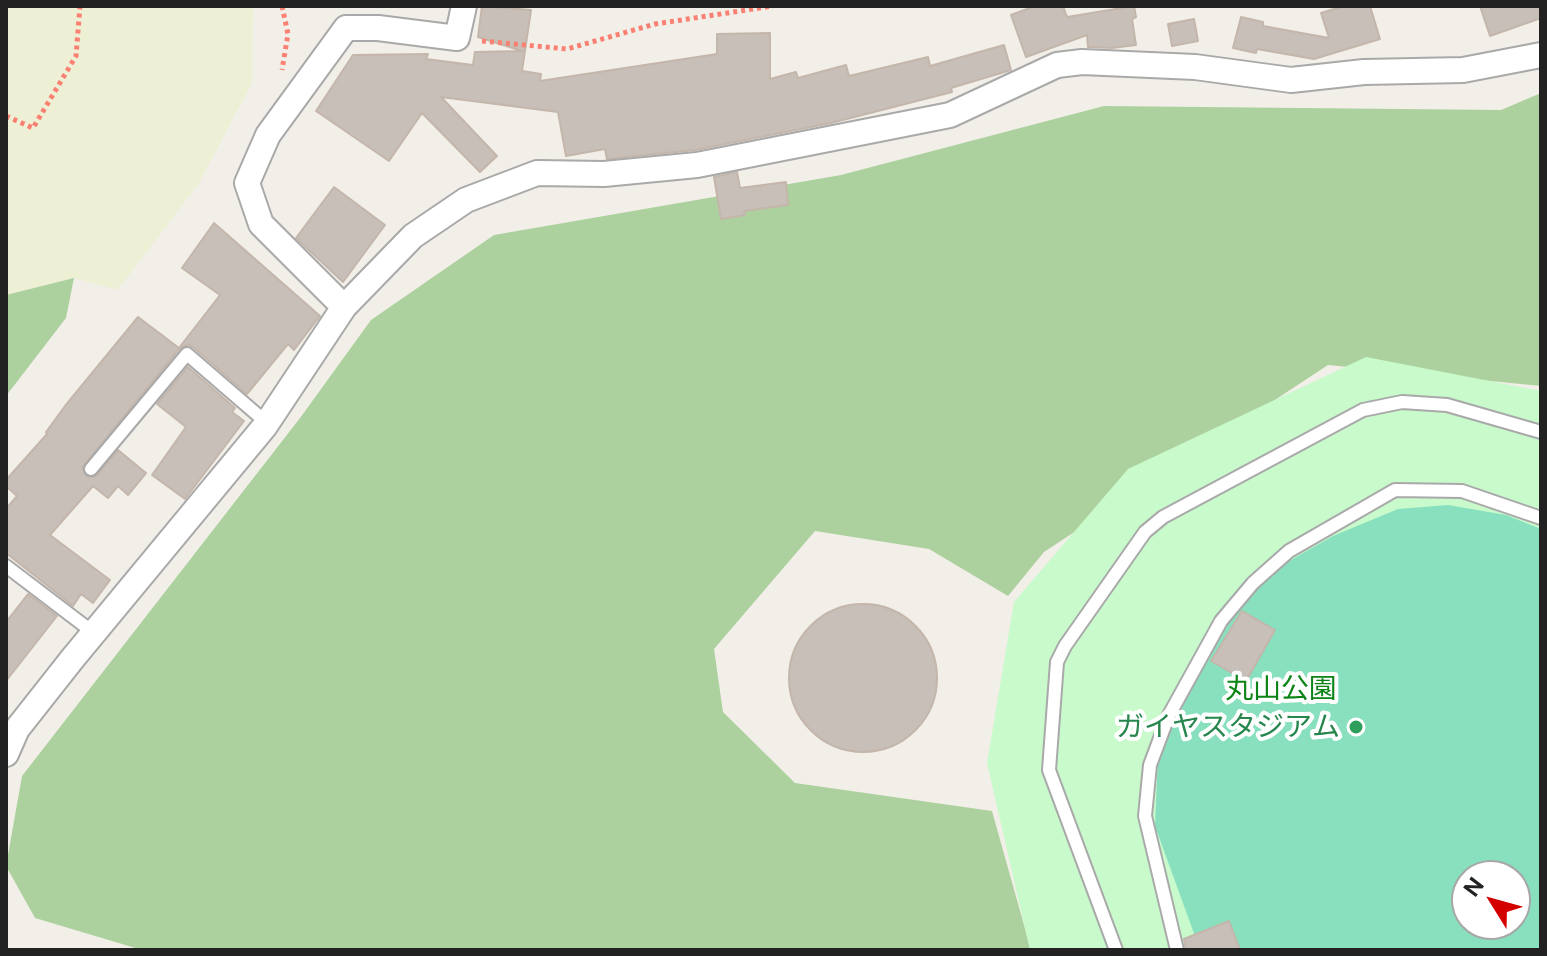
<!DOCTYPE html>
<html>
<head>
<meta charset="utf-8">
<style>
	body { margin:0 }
	#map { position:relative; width:1547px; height:956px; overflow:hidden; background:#f2efe9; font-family:"Public Sans",sans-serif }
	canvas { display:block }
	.frame { position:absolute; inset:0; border:8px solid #222; pointer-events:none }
	.north { position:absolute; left:1451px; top:860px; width:80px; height:80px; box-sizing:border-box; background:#fff; border:2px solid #a7a7a7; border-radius:50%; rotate:307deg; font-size:22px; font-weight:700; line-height:32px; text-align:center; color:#222 }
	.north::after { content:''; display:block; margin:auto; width:28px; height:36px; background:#d40000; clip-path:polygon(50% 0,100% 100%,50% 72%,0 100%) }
</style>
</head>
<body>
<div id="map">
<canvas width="1547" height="956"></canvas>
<div class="frame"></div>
<div class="north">N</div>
</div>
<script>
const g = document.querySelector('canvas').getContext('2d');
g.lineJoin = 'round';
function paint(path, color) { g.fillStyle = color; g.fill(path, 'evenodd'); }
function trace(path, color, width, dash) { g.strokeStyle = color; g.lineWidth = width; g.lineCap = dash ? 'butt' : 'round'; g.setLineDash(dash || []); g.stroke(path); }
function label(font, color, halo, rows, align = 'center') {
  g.font = font + ' "Public Sans","Noto Sans JP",sans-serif'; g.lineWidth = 8; g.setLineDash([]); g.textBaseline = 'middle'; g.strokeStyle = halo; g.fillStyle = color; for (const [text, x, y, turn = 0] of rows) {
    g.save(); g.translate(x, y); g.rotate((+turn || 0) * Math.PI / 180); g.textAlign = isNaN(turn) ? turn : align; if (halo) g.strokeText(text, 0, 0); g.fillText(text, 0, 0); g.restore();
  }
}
const farmland = new Path2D(`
	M6,6h247l-1,77 -53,100 -81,107 -44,-12 -68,17z`);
const forest = new Path2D(`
	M1541,93v293l-213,-21 -284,187 -36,44 -79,-47 -114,-18 -101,118 9,63 72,71 197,28 39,139h-889l-107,-32 -29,-52 16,-90 278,-358 71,-98 123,-85 347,-60 263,-69 397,4z
	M74,278l-8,40 -60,78v-101z`);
const park = new Path2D(`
	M1366,357l175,34v559h-511l-43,-187 27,-161 114,-133zM1467,876h48v48h-48z`);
const pitch = new Path2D(`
	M1448,505l58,10 35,14v421h-341l-45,-124 3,-72 25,-53 61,-104 38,-32 51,-29 65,-27zM1467,876h48v48h-48z`);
const building = new Path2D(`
	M482,6l49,4 -9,61 19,3 -1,7 177,-27v-20l53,-1v46l26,-7 2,6 48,-13 3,11 79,-19 2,9 74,-21 7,25 -60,18 1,4 -121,31 -136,27 -88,9 -2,-10 -39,7 -8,-44 -117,-15 56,59 -17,16 -58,-59 -33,48 -73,-50 37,-56 75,-1 -2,5 47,6 2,-13 47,-1 -44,-14z
	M1035,6h28l4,11 67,-11 2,11 -4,2 4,26 -24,3 -24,-1 -1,-12 -61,22 -15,-42z
	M1344,6h26l10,33 -66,20 -57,-10 -1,4 -23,-5 8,-31 22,5v4l66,12 -8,-25z
	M1480,6h61v12l-51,18z
	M1194,19l4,22 -26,5 -4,-22z
	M737,172l3,16 46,-6 2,23 -44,6 1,4 -24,4 -7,-42z
	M334,187l51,38 -42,57 -47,-44z
	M214,223l106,93 -26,34 -6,-6 -41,50 -54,-47 -5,-2 -8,3 -98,120 4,8 9,1 23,-27 28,23 -18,22 -10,-9 -10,12 -15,-12 -43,49 60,45 -17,23 -12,-9 -8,12 -67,-53v-44l11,-13 -11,-10v-6l41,-46 -1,-2 19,-26 73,-89 41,31 41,-53 -38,-27z
	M188,367l47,41 -3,4 12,9 -59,78 -33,-24 34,-48 -29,-23z
	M28,594l29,22 -51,65v-59z
	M789 678a74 74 0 1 1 148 0a74 74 0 1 1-148 0Z
	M1242,611l33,19 -29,51 -35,-20z
	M1229,921l11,29h-54l-2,-11z`);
const path = new Path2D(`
	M282,6l6,28 -6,36
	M482,41l85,8 88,-25 118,-18
	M6,116l27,12 43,-72 4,-50`);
const lane = new Path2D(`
	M91,469l96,-115 80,69
	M6,566l88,67
	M1116,950l-67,-180 8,-108 8,-16 80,-114 18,-15 200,-107 39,-8 45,3 94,27
	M1177,950l-32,-134 5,-51 18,-48 53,-96 32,-38 36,-32 106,-61 67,1 79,27`);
const street = new Path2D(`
	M344,307l-83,-83 -14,-41 21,-48 78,-107h32l79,10 7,-32
	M6,754l11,-25 56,-71 192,-232 79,-119 69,-71 53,-36 71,-27 67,1 93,-9 253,-50 107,-50 25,-3 113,5 96,13 73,-8 99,-2 78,-15`);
const markers = [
	[1356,727,8,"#2e9e5b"]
];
const parkNames = [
	["丸山公園",1281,689]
];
const leisureNames = [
	["ガイヤスタジアム",1340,727]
];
paint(farmland, '#eef0d5');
paint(forest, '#add19e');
paint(park, '#c8facc');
paint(pitch, '#88e0be');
paint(building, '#c7bfb8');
trace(building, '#c4b6ab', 2);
trace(lane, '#a9a9a9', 16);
trace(street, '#a9a9a9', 28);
trace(path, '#fa8072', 5, [4, 4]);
trace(lane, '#fff', 12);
trace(street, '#fff', 24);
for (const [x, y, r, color] of markers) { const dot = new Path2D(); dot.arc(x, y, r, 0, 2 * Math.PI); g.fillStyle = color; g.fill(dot); trace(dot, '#fff', 3); }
label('28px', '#0c8416', '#fff', parkNames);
label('28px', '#27864d', '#fff', leisureNames, 'right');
</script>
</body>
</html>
